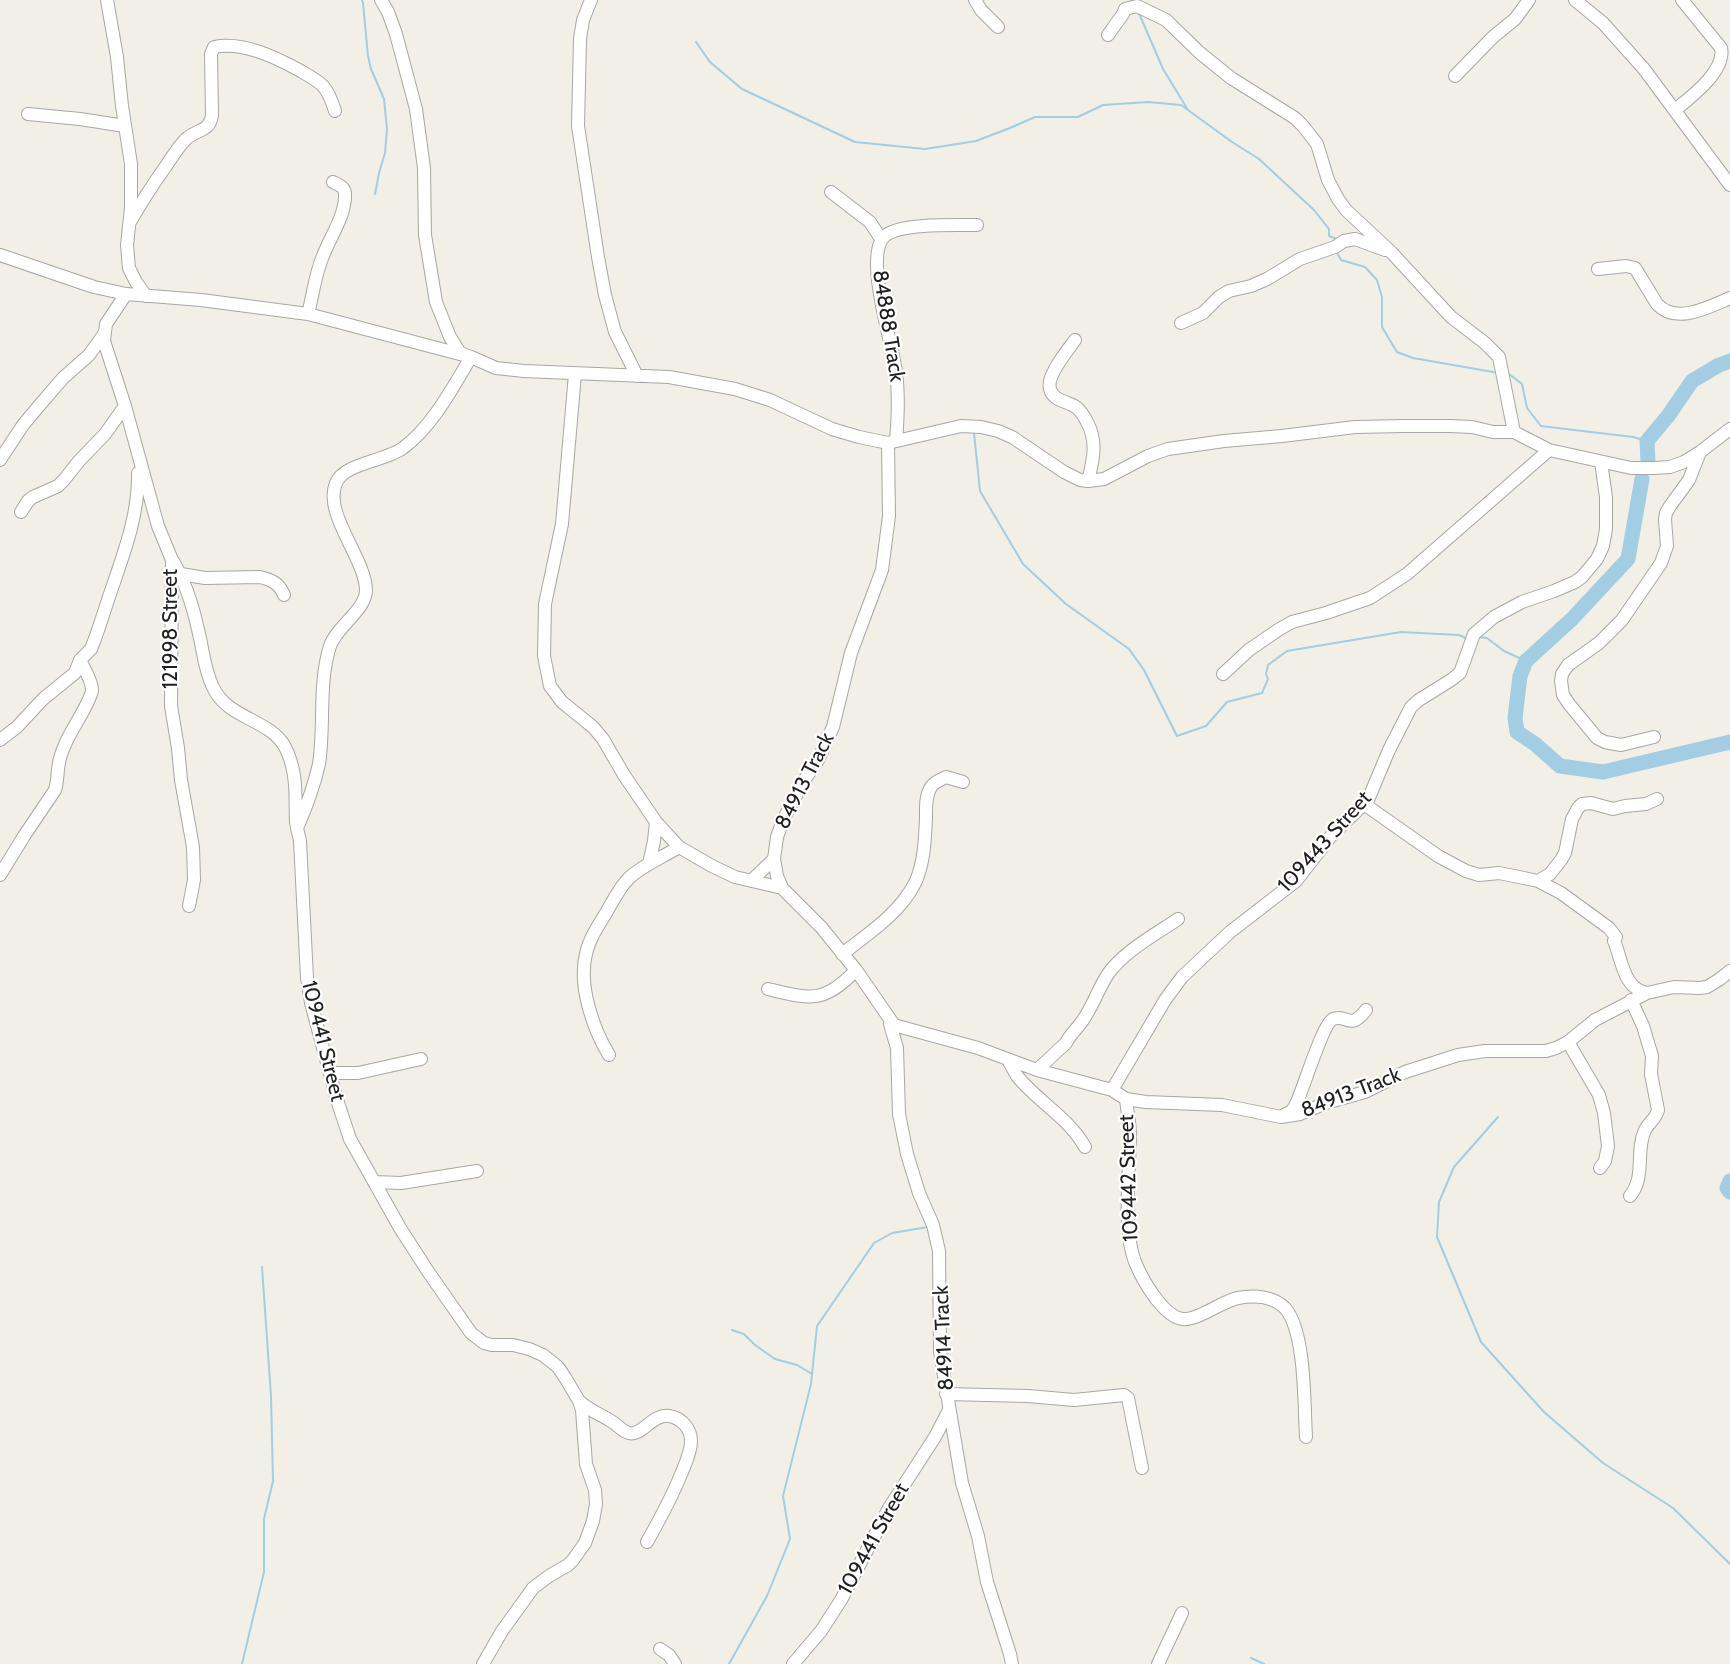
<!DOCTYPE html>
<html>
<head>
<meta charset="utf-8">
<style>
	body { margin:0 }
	canvas { display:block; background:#f1efe6 }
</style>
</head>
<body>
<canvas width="1730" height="1664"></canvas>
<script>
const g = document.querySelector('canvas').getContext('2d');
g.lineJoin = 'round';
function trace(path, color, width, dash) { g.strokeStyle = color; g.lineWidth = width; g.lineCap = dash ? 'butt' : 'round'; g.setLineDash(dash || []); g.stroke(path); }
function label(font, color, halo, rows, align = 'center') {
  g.font = font + ' Cabin,sans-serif'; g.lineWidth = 4.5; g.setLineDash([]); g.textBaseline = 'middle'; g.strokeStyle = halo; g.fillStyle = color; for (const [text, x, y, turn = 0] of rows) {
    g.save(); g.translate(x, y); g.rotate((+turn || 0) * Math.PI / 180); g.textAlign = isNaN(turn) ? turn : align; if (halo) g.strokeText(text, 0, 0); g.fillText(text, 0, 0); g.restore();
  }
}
const stream = new Path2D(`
	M362,0l1,3 5,53 3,13 13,30 3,30 -2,24 -6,20 -4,21
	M1138,11l25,58 25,41
	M696,42l14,20 32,27 113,53 70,7 51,-8 34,-13 25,-11h43l25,-12 45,-3 33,3 51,37 27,17 55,51 15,19v7l8,3
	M1336,251l5,9 24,7 12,13 5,17v30l15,25 16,6 86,15
	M1507,374h2l13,10 5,24 14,18 92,11 14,4
	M974,433l6,58 43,73 43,40 63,45 15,21 33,66 29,-10 21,-24 35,-9 6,-14 -2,-5 2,-9 19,-14 114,-19 58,3 7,3
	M1479,637l8,1 17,13 22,10
	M1498,1117l-44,50 -15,35 -2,35 44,105 63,70 59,51 70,45 57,56
	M732,1330l12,4 11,11 20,14 22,6 15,9
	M1251,1658l13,6
	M242,1664l22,-92v-53l9,-38 -2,-85 -9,-129
	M729,1664l38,-68 23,-57 -7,-43 28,-112 6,-58 57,-83 18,-10 36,-6`);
const river = new Path2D(`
	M1648,462l-1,-21 21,-25 24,-35 27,-16 11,-4
	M1642,479l-14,80 -56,60 -46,42 -6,15 -5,42 2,14 18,12 25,22 43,6 127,-30
	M1730,1181l-3,7 3,4`);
const minor = new Path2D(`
	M107,0l10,57 5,49 9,58v44l-4,37 2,23 7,14 10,14
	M381,0l7,12 8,22 20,75 8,59 1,67 11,67 14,35 10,16 11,4c-18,30 -39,70 -68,91 -17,13 -59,15 -67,35 -13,31 29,74 30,107 0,20 -29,36 -36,56 -12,38 -5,79 -11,118 -5,22 -13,44 -22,64l3,13 7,137 4,25 26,97 13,39 50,89 29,45 42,60 13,10 8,2h21l16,4 14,6 15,12 8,12 13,22 3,9 4,54 9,26 1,14 -3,17 -8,22 -12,17 -5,5 -19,11 -16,12 -31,43 -19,33
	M591,0l-8,20 -3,19 -2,87 20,131 7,38 10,37 22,44
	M975,0l6,10 17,17
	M1575,0l28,23 41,46 86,116
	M1108,35l15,-21 2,-5 12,-3 29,14 34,33 31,25 64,40 8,8 14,18 11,36 10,19 8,11 46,43 59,64 34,26 14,14 15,75
	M1455,76l38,-39 22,-18 14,-19
	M1675,110c16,-13 51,-39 46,-62l-39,-48
	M28,114l52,5 45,7
	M831,192l39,30 11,17
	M130,222c11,-19 23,-38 36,-56 6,-9 12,-19 20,-27 11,-10 24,-7 26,-24l-1,-61 3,-7c28,-6 61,10 85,23 8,5 17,9 24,16 6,7 9,15 12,25
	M0,255l94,32 32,7 75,6 107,14 163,43 25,11 28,3 145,6 66,12 35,11 62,29 27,8 29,6 73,-17 20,1 17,4 14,6 52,35 16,8 8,1 16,-2 44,-23 20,-7 56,-8 58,-5 73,-9 48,-1h47l22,1 21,5h21l35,18 82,18h23l16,-1 14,-5 16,-10 30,-23
	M1598,269l28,-3 9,2 22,36c19,21 52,3 73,-6
	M126,294l-20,30 -2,17 21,65 33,120 14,34 -1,146 7,42 3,32 12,67 1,33 -5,26
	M308,314c5,-19 7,-40 15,-58 7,-19 23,-41 22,-62 0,-7 -6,-9 -12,-12
	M1181,323l22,-10 16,-16 10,-6 22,-5 16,-7 33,-20 35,-12 9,-6 11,-2 30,11
	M1075,340c-8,11 -29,36 -25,49 3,12 17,12 26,18 5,4 8,9 11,15 11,20 6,39 1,59
	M575,374l-13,150 -17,80 -1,52 6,30 12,16 31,25 10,12 21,36 32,47 23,25 33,19 23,11 47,11
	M896,441c2,-23 3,-46 0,-69 -3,-27 -34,-120 -10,-137 16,-12 69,-10 91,-10
	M888,443l1,73 -7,54 -31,83 -18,74 -15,33 -13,19 -21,39 -7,19 -3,22 3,17 5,12 39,39 35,43 36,52 -2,2 7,24 2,66 8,40 12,39 14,32 6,26 1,101 22,131 16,53 9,46 23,72 2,10
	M0,460l23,-35 15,-18 25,-29 26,-23 15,-21
	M21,512l7,-11 5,-4 25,-11 6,-6 15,-19 26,-27 20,-28
	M173,561c15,26 22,53 28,82 3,15 5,31 12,44 14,32 57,32 72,60 13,25 10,50 11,76
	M181,574l24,4 55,-1c12,3 19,6 24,18
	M1223,674l26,-24 29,-20 14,-8 34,-9 44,-15 37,-24 142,-124
	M1654,737l-33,8 -16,-3 -8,-4 -28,-34 -6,-9 -2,-14 1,-7 6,-9 31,-22 23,-23 39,-57 6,-17 -2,-27 1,-6 4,-7 19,-26 11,-28
	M0,740l17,-13 26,-28 32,-26 5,-13 11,-11c8,-19 13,-38 20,-58 13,-38 28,-77 27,-118
	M1364,804l74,52 28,15 13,4 20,-2 20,4 19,4 23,12 48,35 7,9 -2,4c8,18 9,48 33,52
	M649,864l5,-23 2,-19
	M0,875l24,-39 31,-46c3,-9 2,-18 4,-27 1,-8 5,-16 8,-23 5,-11 24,-39 25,-50 0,-10 -8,-21 -12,-30
	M751,881l23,-22
	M1538,881l12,-7 11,-14 4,-7 7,-34 6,-11 4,-4 9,-1 22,6 12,-3 21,-2 11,-5
	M842,954c26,-20 58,-41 73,-71 9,-19 10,-43 11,-64 0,-10 -1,-23 5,-32 3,-5 9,-7 15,-10l17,5
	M768,989c42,10 56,15 88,-19
	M890,1024l88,24 59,22 75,20 14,9 20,3 76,3 59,12 19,-3 26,-11 39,-11 40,-20 53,-17 27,-4h61l10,-3 12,-6 27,-22 52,-27 27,-6 26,1 7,-1 13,-8 10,-8
	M1568,1042l31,53 5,18 4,33 -3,15 -5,7
	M609,1055c-16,-26 -31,-70 -23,-101 3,-15 12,-28 20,-41 7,-12 13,-25 23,-35 14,-13 34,-21 50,-31
	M1008,1060c3,5 6,11 9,16 21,26 51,41 68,71
	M1037,1070l29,-27c4,-9 12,-15 17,-23 10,-14 15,-31 25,-46 15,-22 48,-40 70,-55
	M330,1073h28l63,-14
	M1112,1090l53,-90 17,-23 48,-45 66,-51 35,-45 37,-36 21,-50 22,-43 8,-7 32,-20 9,-7 14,-39 20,-17 28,-15 32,-11 21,-9 7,-5 15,-18 6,-13 3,-17v-32l-5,-35
	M1126,1099c1,12 4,24 4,36 0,36 -8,93 5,127 7,17 28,55 48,57 14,2 39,-18 55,-21 16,-3 35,-2 47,10 21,24 19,98 21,129
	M1284,1115l8,-4 4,-7c7,-14 27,-81 37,-85 14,-6 16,13 33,-9
	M374,1182l27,1 76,-12
	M1630,1196c16,-19 5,-45 15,-66 4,-8 11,-11 13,-20l-7,-36 1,-18 -9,-30 -12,-26
	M946,1394l82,2 46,4 50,-5 4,3 14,70
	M579,1401c12,11 22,13 35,22 4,3 9,9 15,10 12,4 24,-20 40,-17 13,2 22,13 22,25 0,11 -5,21 -9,31 -10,25 -22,47 -35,70
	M660,1649l9,6 6,9
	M793,1664l28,-33 20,-31 48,-92 46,-71 14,-27
	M1158,1664l24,-51`);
const streetNames = [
	["84888 Track",888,326,81],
	["121998 Street",171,629,-90],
	["84913 Track",805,781,-63],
	["109443 Street",1325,842,-48],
	["109441 Street",323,1041,76],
	["84913 Track",1351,1093,-21],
	["109442 Street",1129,1178,-92],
	["84914 Track",944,1338,-93],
	["109441 Street",874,1539,-61]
];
trace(stream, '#a3cde2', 2);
trace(river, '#a3cde2', 15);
trace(minor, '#a7a7a7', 14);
trace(minor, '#fff', 12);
label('21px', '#202020', '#fff', streetNames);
</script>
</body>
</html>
